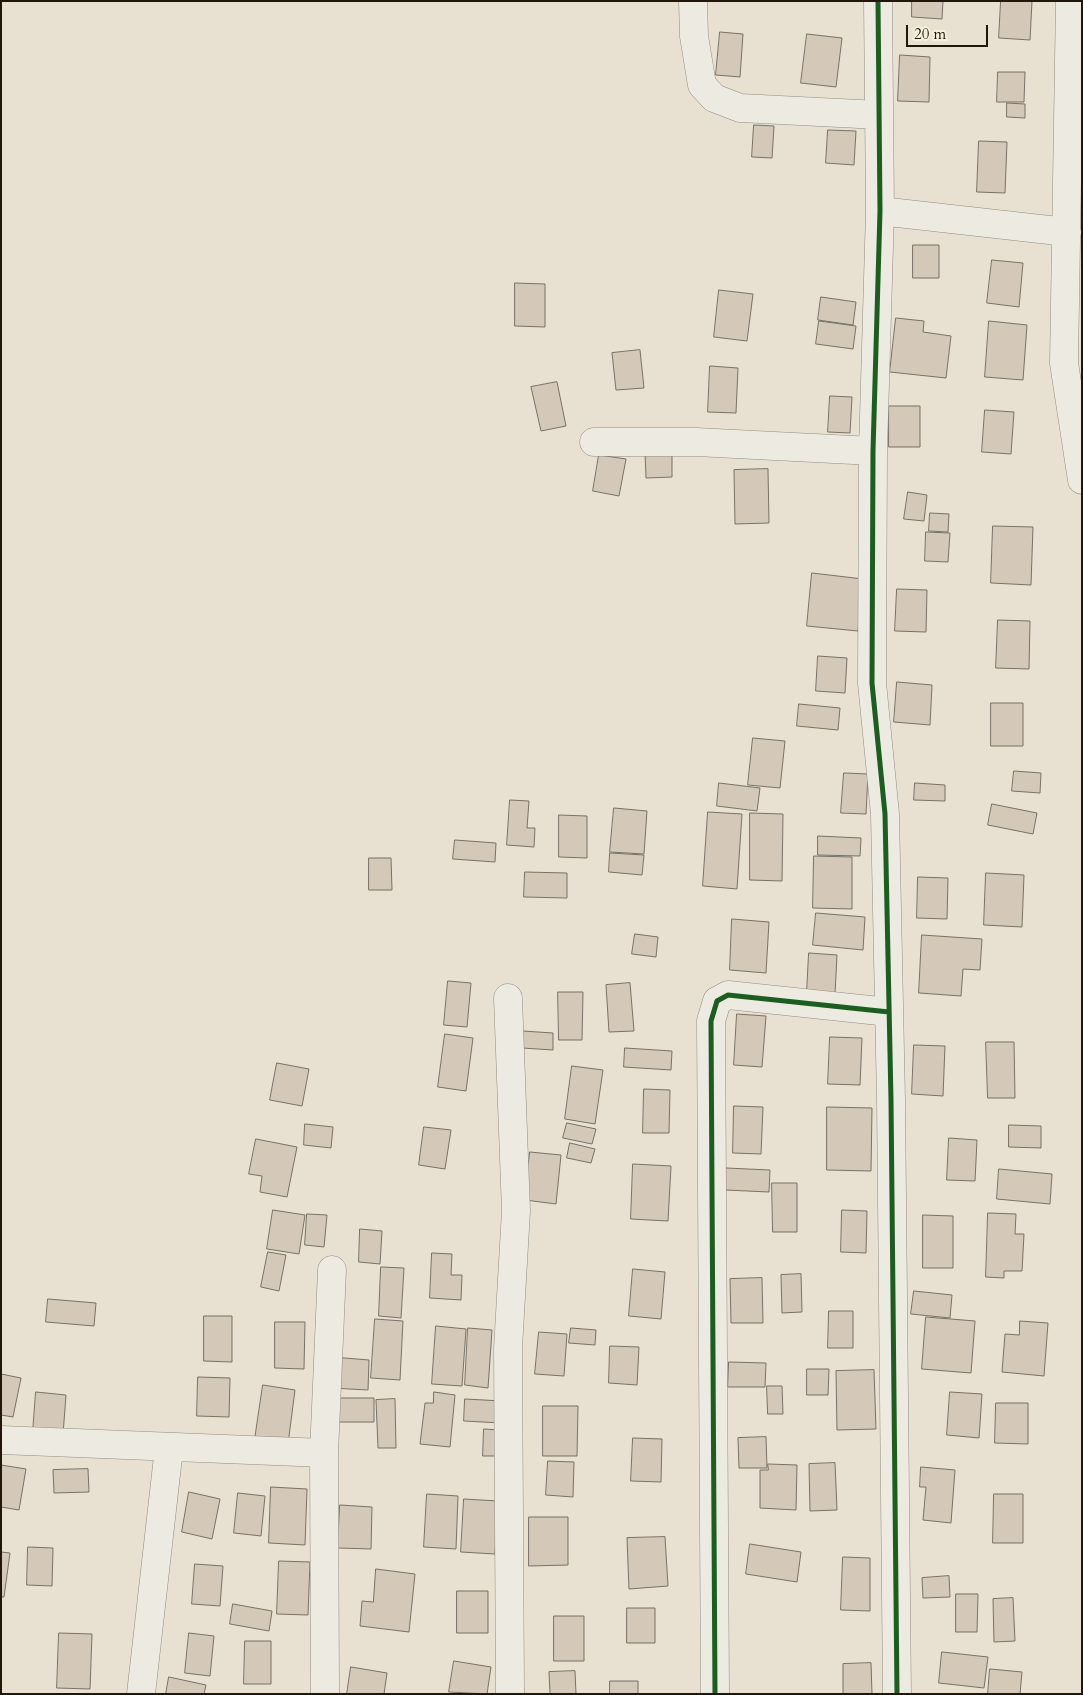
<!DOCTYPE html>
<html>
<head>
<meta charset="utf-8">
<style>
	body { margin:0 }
	#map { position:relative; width:1083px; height:1695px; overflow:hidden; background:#e8e1d1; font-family:Cardo,serif }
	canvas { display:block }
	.frame { position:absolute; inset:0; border:2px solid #221509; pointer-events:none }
	.scale { position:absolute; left:906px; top:25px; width:82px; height:22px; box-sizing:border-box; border:2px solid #221509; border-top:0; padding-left:6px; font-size:15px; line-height:18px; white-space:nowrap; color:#221509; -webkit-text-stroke:4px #f7eedb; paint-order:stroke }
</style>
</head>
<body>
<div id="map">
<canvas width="1083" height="1695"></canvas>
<div class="frame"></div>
<div class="scale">20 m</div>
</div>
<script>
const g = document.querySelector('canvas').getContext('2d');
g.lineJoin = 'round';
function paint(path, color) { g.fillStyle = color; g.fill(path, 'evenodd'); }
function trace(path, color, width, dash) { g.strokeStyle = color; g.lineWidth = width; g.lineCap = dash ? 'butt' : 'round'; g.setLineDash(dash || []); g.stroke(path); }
const building = new Path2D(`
	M912,1h31l-1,18 -30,-2z
	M1001,1h31l-2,39 -31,-2z
	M720,32l23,2 -3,43 -24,-2z
	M807,34l35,4 -6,49 -35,-4z
	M900,55l30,2 -1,45 -31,-1z
	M998,72h27l-1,30h-27z
	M1007,103l18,1v14l-18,-1z
	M754,125l20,1 -2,32 -20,-1z
	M828,130l28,1 -2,34 -28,-2z
	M979,141l28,1 -2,51 -28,-1z
	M913,245h26v33h-26z
	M992,260l31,3 -4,44 -32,-4z
	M515,283l30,1v43l-30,-1z
	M719,290l34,4 -6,47 -33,-4z
	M821,297l35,5 -3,23 -35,-5z
	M896,318l28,3 -1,11 28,4 -5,42 -56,-6z
	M819,321l37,5 -3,23 -37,-5z
	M989,321l38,4 -4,55 -38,-3z
	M640,350l4,38 -28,2 -4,-37z
	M710,366l28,2 -2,45 -28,-1z
	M557,382l9,44 -25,5 -10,-44z
	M830,396l22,1 -2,36 -22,-1z
	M889,406h31v41h-31z
	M985,410l29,2 -3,42 -29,-2z
	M672,450v27l-26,1 -1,-27z
	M599,455l27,4 -7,37 -26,-5z
	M768,469l1,54 -34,1 -1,-54z
	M908,492l19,3 -3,26 -20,-2z
	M930,513l19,1 -1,18 -19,-1z
	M993,526l40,1 -2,58 -40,-2z
	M926,532l24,1 -2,29 -23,-1z
	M812,573l51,6 -5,52 -51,-5z
	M897,589l30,1 -1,42 -31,-1z
	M998,620l32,1 -1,48 -33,-1z
	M818,656l29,2 -2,35 -29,-2z
	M897,682l35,3 -2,40 -36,-3z
	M991,703h32v43h-32z
	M799,704l41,4 -2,22 -41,-4z
	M753,738l32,3 -5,47 -32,-3z
	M1014,771l27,2 -1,20 -28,-2z
	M844,773l24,1 -2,40 -25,-1z
	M719,783l41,5 -3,23 -40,-5z
	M915,783l30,2v16l-31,-1z
	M510,800l19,1 -2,27h8l-1,19 -27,-2z
	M992,804l45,9 -4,21 -45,-9z
	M614,808l33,3 -3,43 -34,-2z
	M708,812l34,2 -5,75 -34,-3z
	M750,813l33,1 -1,67 -32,-1z
	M559,815l28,1v42l-28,-1z
	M818,836l43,2 -1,18 -42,-1z
	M455,840l41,3 -1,19 -42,-3z
	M610,853l34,2 -2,20 -33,-3z
	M814,856l38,1v52l-39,-1z
	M369,858h22l1,32h-23z
	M525,872l42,1v25l-43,-1z
	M986,873l38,2 -2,52 -38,-2z
	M918,877l30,1 -1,41 -30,-1z
	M816,913l49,4 -2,33 -50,-5z
	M732,919l37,3 -3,51 -36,-3z
	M635,934l23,3 -2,20 -24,-3z
	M922,935l60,4 -2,31 -17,-1 -2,27 -42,-3z
	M809,953l28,2 -2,39 -28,-2z
	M448,981l23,2 -4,44 -23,-2z
	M630,983l4,48 -25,1 -3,-47z
	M558,992h25l-1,48h-23z
	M737,1014l29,2 -4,51 -28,-2z
	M523,1031l30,2v17l-31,-2z
	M445,1034l28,4 -7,53 -28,-4z
	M830,1037l32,1 -2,47 -32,-1z
	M986,1042h28l1,56h-27z
	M914,1045l31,1 -2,50 -31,-2z
	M625,1048l47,3 -1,19 -47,-3z
	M277,1063l32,6 -7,37 -32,-6z
	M572,1066l31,4 -8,54 -30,-5z
	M644,1089l26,1 -1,43h-26z
	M734,1106l29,1 -2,47 -28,-1z
	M827,1107l45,1 -1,63 -44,-1z
	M567,1123l29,6 -4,15 -29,-6z
	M305,1124l28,3 -2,21 -27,-3z
	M1009,1125l32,1v22l-32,-1z
	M424,1127l27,3 -6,39 -26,-4z
	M949,1138l28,2 -2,41 -28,-1z
	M256,1139l41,8 -10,50 -27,-5 2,-16 -13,-2z
	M570,1143l25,6 -4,14 -24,-5z
	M530,1152l31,3 -5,49 -31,-4z
	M633,1164l38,2 -3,55 -37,-2z
	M726,1168l44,2 -1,22 -44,-2z
	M999,1169l53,5 -2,30 -53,-5z
	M772,1183h25v49h-24z
	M273,1210l32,5 -6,39 -32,-5z
	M842,1210l25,1 -1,42 -25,-1z
	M988,1213l28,1 -1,20h9l-2,37h-18v7l-18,-1z
	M307,1214l20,1 -3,32 -19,-2z
	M923,1215l30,1v52h-30z
	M360,1229l22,2 -2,33 -21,-2z
	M268,1252l18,3 -7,36 -18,-4z
	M432,1253l20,1 -1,21h11l-1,25 -31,-2z
	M381,1267l23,1 -3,50 -22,-2z
	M633,1269l32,3 -4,47 -32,-3z
	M801,1274l1,38 -20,1 -1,-38z
	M762,1278l1,45h-32l-1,-44z
	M914,1291l38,4 -2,23 -39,-4z
	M48,1299l48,4 -2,23 -48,-4z
	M829,1311h24v37h-25z
	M204,1316h28v46l-28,-1z
	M926,1317l49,4 -4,52 -49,-4z
	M375,1319l28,2 -3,59 -29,-2z
	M1020,1321l28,2 -4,53 -42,-4 3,-38 14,1z
	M275,1322h30l-1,47 -29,-1z
	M436,1326l30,3 -4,57 -30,-2z
	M468,1328l24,2 -4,58 -23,-3z
	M571,1328l25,2 -1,15 -26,-2z
	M539,1332l28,2 -3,42 -29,-2z
	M610,1346l29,1 -2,38 -28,-2z
	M332,1357l37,3 -1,30 -37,-2z
	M729,1362l37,1 -1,24h-37z
	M807,1369h22l-1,26h-21z
	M874,1370l2,59 -39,1 -1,-59z
	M1,1374l20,4 -8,39 -12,-2z
	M198,1377l32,1 -1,39 -32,-1z
	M263,1385l32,5 -7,54 -33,-5z
	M767,1386h15l1,28h-15z
	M36,1392l30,3 -3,40 -30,-3z
	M434,1392l21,3 -5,52 -30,-3 5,-41h8z
	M950,1392l32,2 -3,44 -32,-3z
	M339,1398h35v24h-35z
	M395,1399l1,49h-18l-2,-48z
	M465,1399l37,2 -1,22 -37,-2z
	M996,1403h32v41l-33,-1z
	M543,1406h35l-1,50h-34z
	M484,1429l16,1 -1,26h-16z
	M766,1437l1,31h-28l-1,-30z
	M633,1438l29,1 -1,43 -30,-1z
	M548,1461l26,1 -1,35 -27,-2z
	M835,1463l2,47 -27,1 -1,-47z
	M768,1464l29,1 -1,45 -36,-2v-38h8z
	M1,1465l25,4 -7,41 -18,-3z
	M921,1467l34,3 -4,53 -28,-3 3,-33h-6z
	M88,1469l1,23 -35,1 -1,-23z
	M271,1487l36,2 -2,56 -36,-2z
	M189,1492l31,7 -8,40 -30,-7z
	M238,1493l27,3 -4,40 -27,-3z
	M427,1494l31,2 -2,53 -32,-2z
	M994,1494h29v49h-30z
	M464,1499l34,2 -3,53 -34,-2z
	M340,1505l32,2 -1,42 -33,-1z
	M529,1517h39v48l-39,1z
	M665,1537l3,49 -39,3 -2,-51z
	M750,1544l51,8 -4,30 -51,-8z
	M28,1547l25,1 -1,38 -25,-1z
	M1,1552l9,1 -6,44h-3z
	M843,1557l27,1v53l-29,-1z
	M279,1561l31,1 -2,53 -31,-1z
	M195,1564l28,2 -3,40 -28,-2z
	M376,1569l39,5 -6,58 -49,-6 2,-25 11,1z
	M949,1576l1,21 -27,1 -1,-20z
	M457,1591h31v42h-31z
	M956,1594h22l-1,38h-21z
	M1013,1598l2,43 -21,1 -1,-43z
	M233,1604l39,7 -3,20 -39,-7z
	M627,1608h28v35h-28z
	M554,1616h30v45h-30z
	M59,1633l33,1 -2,55 -33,-1z
	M189,1633l25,3 -4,40 -25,-3z
	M245,1641h26v43h-27z
	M942,1652l46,5 -4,31 -45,-5z
	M454,1661l37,6 -4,27 -38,-2z
	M871,1663l1,31h-29v-30z
	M351,1667l36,6 -3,21h-37z
	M990,1669l32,3 -2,22h-32z
	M575,1671l1,23h-26l-1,-22z
	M169,1677l37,8 -2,9h-38z
	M610,1681h28v13h-28z`);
const minor = new Path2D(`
	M693,1l1,35 8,49 12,13 26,10 139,7
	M878,1l2,210 -7,240 -1,232 13,131 6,286 6,594
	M1070,1l-6,362 18,117
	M880,211l187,21
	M594,442h102l177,9
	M508,998l8,213 -8,137 2,346
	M1,1440l323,13
	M141,1694l28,-246
	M325,1694l-1,-241 8,-183
	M715,1694l-4,-673 6,-20 11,-6 161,17`);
const cycleway = new Path2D(`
	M878,1l2,210 -7,240 -1,232 13,131 6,286 6,594
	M715,1694l-4,-673 6,-20 11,-6 161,17`);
paint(building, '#d4c8b9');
trace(building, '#777167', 1);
trace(minor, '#928d82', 29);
trace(minor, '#edeae1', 28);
trace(cycleway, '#1b5e20', 5);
</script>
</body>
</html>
